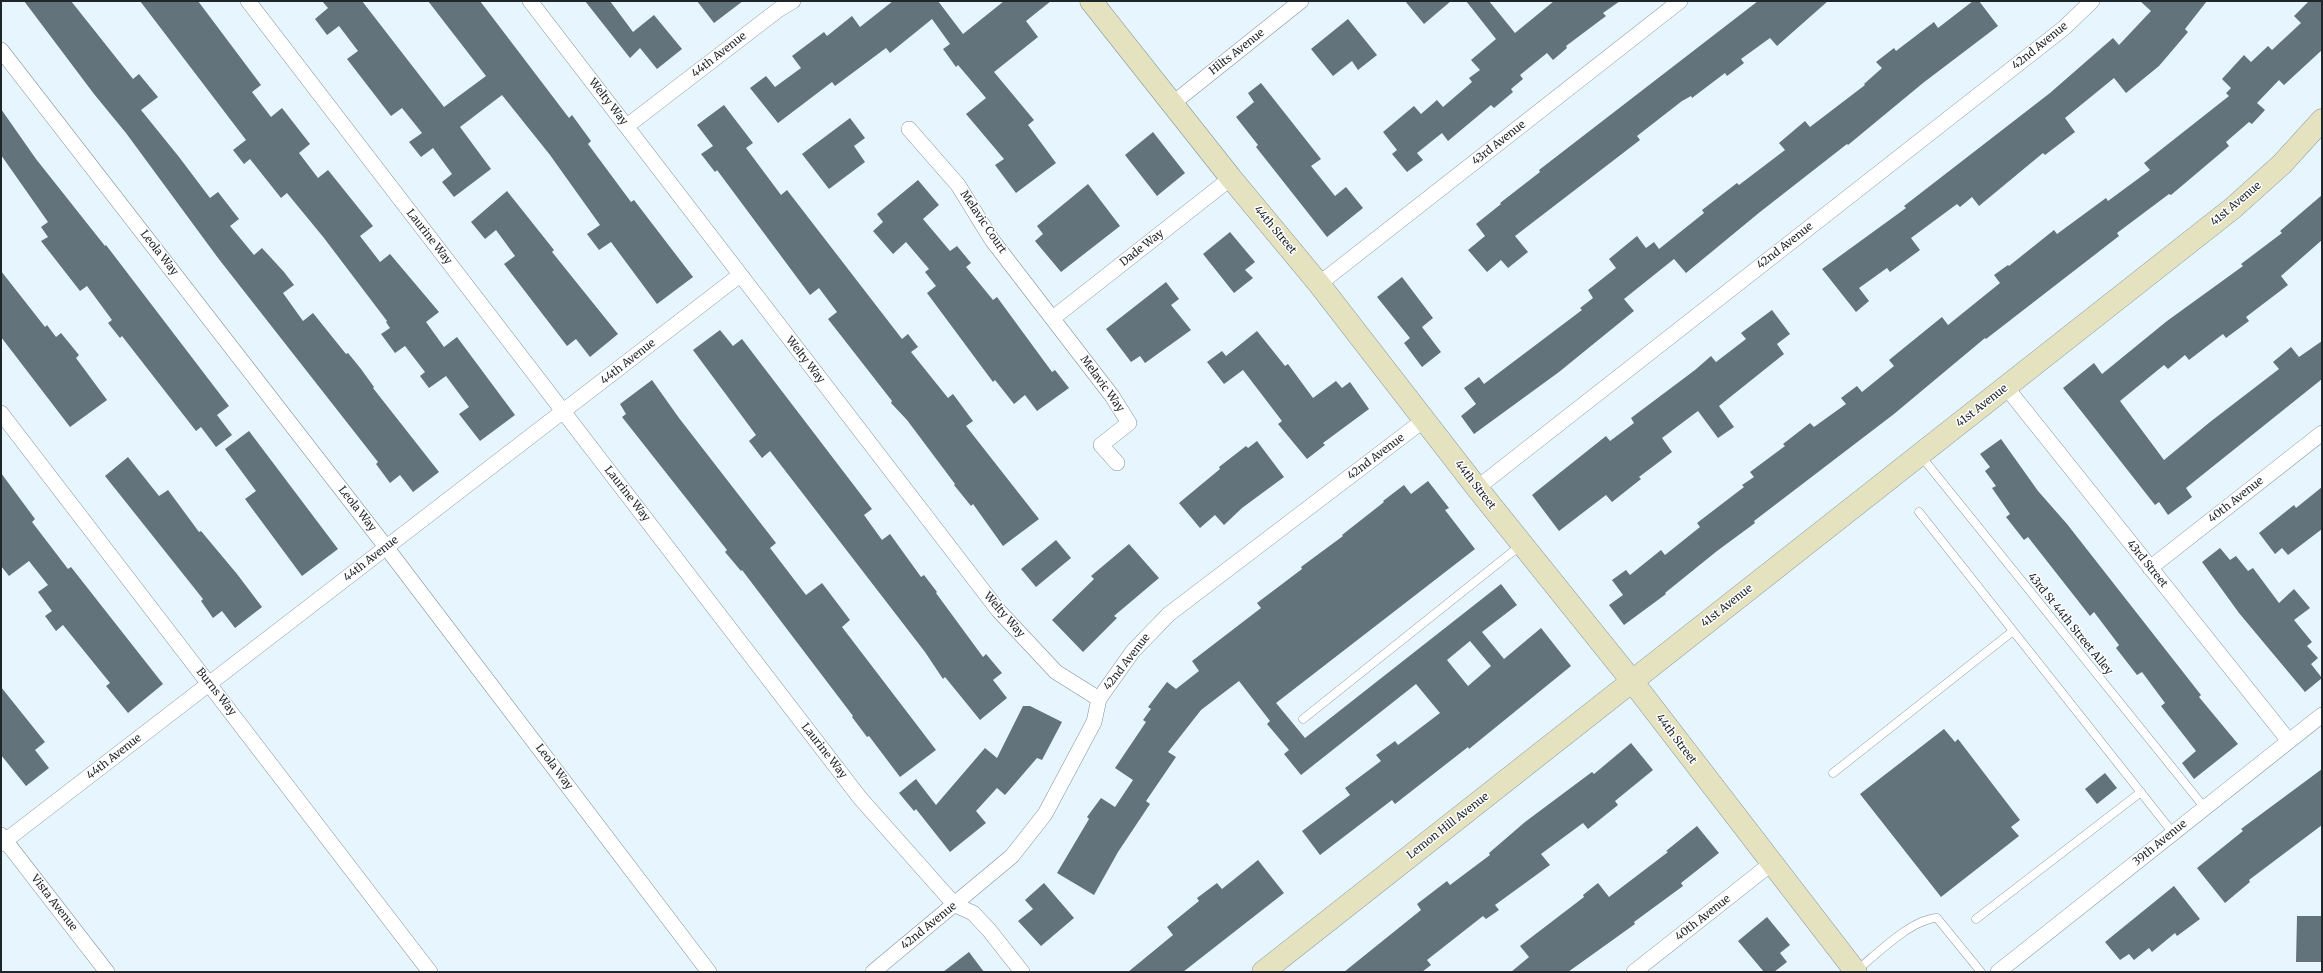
<!DOCTYPE html>
<html>
<head>
<meta charset="utf-8">
<style>
	body { margin:0 }
	#map { position:relative; width:2323px; height:973px; overflow:hidden; background:#e6f5fe; font-family:Merriweather,serif }
	canvas { display:block }
	.frame { position:absolute; inset:0; border:2px solid #1f262a; pointer-events:none }
</style>
</head>
<body>
<div id="map">
<canvas width="2323" height="973"></canvas>
<div class="frame"></div>
</div>
<script>
const g = document.querySelector('canvas').getContext('2d');
g.lineJoin = 'round';
function paint(path, color) { g.fillStyle = color; g.fill(path, 'evenodd'); }
function trace(path, color, width, dash) { g.strokeStyle = color; g.lineWidth = width; g.lineCap = dash ? 'butt' : 'round'; g.setLineDash(dash || []); g.stroke(path); }
function label(font, color, halo, rows, align = 'center') {
  g.font = font + ' Merriweather,serif'; g.lineWidth = 3; g.setLineDash([]); g.textBaseline = 'middle'; g.strokeStyle = halo; g.fillStyle = color; for (const [text, x, y, turn = 0] of rows) {
    g.save(); g.translate(x, y); g.rotate((+turn || 0) * Math.PI / 180); g.textAlign = isNaN(turn) ? turn : align; if (halo) g.strokeText(text, 0, 0); g.fillText(text, 0, 0); g.restore();
  }
}
const building = new Path2D(`
	M24,1h47l62,78 6,-5 19,23 -17,13 38,47 31,41 8,-6 21,27 -9,7 24,29 8,-7 22,24 10,13 -11,8 20,28 10,-8 33,41 2,-1 13,16 13,18 -1,1 66,84 -26,20 -13,-17 -10,8 -14,-19 2,-2 -160,-204 -92,-125 -32,-39z
	M140,1h58l63,84 -9,7 19,25 11,-9 28,36 -11,9 19,25 10,-8 45,56 -13,10 20,26 10,-8 49,58 -13,10 18,25 13,-10 58,78 -35,26 -21,-27 10,-7 -23,-31 -17,12 -9,-12 5,-4 -20,-26 -10,7 -14,-19 9,-6 -4,-6 1,-1 -63,-83 -37,-45 -6,5 -31,-39 -6,5 -11,-14 13,-10z
	M322,1h40l82,106 42,-31 -58,-75h52l89,117 3,-3 19,26 -3,3 43,58 3,-2 59,77 -36,27 -46,-62 -12,8 -12,-16 13,-9 -50,-70 -48,-60 -42,32 31,42 -37,28 -12,-15 10,-8 -19,-26 -12,9 -12,-15 13,-9 -20,-25 -11,8 -44,-57 11,-8 -19,-25 -12,9 -12,-16 13,-11z
	M585,1h25l23,31 21,-17 28,34 -25,20 -17,-21 -10,10z
	M697,1h46l-29,22z
	M893,1h45l25,33 41,-33h47l-25,20 12,16 -44,35 40,48 -6,5 28,38 -40,30 -21,-28 9,-6 -38,-45 20,-16 -28,-33 -2,2 -13,-18 7,-5 -18,-25 -42,34 -4,-5 -51,38 -3,-4 -54,41 -28,-35 16,-12 9,11 26,-19 -9,-12 32,-24 3,4 25,-20 8,11z
	M1405,1h46l-27,23z
	M1466,1h23l26,32 39,-32h66l-17,12 3,3 -40,30 1,2 -14,12 -6,-7 -27,22 3,4 -12,10 2,3 -19,16 -3,-3 -43,36 -6,-8 -25,20 6,7 -16,12 -15,-18 5,-4 -14,-18 31,-26 7,8 16,-14 6,7 29,-25 -3,-4 11,-8 -9,-10 25,-21z
	M1758,1h70l-51,45 -7,-8 -29,21 3,4 -17,13 -2,-3 -33,25 -1,-2 -9,5 -45,35 3,4 -125,96 13,16 -20,16 -7,-8 -14,12 -19,-22 17,-14 -9,-12 25,-20 -1,-1 40,-31 -1,-2z
	M1973,1h6l19,25 -75,57 -75,62 -1,-1 -87,68 -74,61 -12,-14 -50,40 10,12 -75,61 -85,62 -13,-18 15,-12 -12,-16 15,-11 5,7 98,-74 -2,-2 13,-10 -5,-8 28,-22 -7,-9 28,-23 9,12 8,-6 5,7 45,-36 -2,-3 35,-27 2,2 46,-35 -6,-7 26,-22 5,6 55,-42 -1,-1 18,-16 -6,-6 18,-14 2,3 38,-29 4,6z
	M2140,1h67l-22,28 3,3 -29,34 -33,27 -12,-15 -49,40 10,14 -30,23 -2,-2 -64,53 -7,-9 -12,10 -3,-3 -46,34 9,12 -30,22 -3,-4 -28,20 10,13 -13,11 -34,-43 84,-61 -2,-2 146,-113 63,-55 6,7 32,-34z
	M2309,1h13v49l-38,35 -5,-5 -22,23 8,7 -13,14 -3,-2 -23,20 3,4 -58,49 -2,-1 -52,39 2,3 -133,103 -1,-1 -91,76 -140,107 1,2 -38,28 -52,42 1,1 -42,31 -15,-20 14,-10 -11,-15 14,-10 4,5 31,-25 4,5 35,-28 -3,-4 47,-36 -2,-2 12,-8 -4,-5 35,-26 -2,-2 27,-21 4,4 32,-23 -5,-6 16,-12 5,6 32,-26 -5,-6 53,-43 6,8 52,-42 -6,-8 14,-10 1,1 45,-36 3,4 49,-36 2,3 42,-31 -6,-7 85,-67 -3,-3 5,-5 -9,-9 22,-24 7,7 17,-16 4,4 29,-27 -7,-7z
	M1348,19l29,36 -19,15 -6,-9 -19,15 -22,-27z
	M1261,83l60,76 -10,7 24,30 11,-9 17,21 -36,29 -71,-90 2,-2 -22,-28 18,-15 -6,-9z
	M724,105l29,38 -7,5 35,47 6,-5 115,149 6,-5 10,13 -7,5 37,46 5,-4 20,27 -7,5 73,93 -36,27 -30,-42 -2,2 -17,-21 1,-1 -48,-64 -16,-17 1,-2 -64,-82 9,-7 -18,-24 -9,7 -93,-125 -2,2 -14,-18 12,-8 -16,-21z
	M1,109l35,50 69,87 1,-1 123,161 -12,9 15,20 -16,12 -15,-20 -5,4 -74,-95 -2,2 -12,-15 4,-3 -25,-34 -7,5 -39,-50 7,-4 -7,-10 7,-5 -47,-67z
	M850,118l15,20 -11,8 11,16 -36,27 -27,-35z
	M1153,132l32,41 -28,23 -32,-41z
	M918,180l21,25 -16,14 27,32 7,-5 14,17 -5,4 27,33 4,-3 55,75 3,-2 14,18 -32,23 -12,-16 -11,9 -19,-24 -2,2 -66,-89 9,-7 -11,-14 4,-3 -23,-27 -13,12 -20,-23 10,-9 -6,-8z
	M1088,184l32,42 -59,46 -26,-31 8,-7 -6,-8z
	M507,191l47,59 -2,2 66,82 -28,23 -14,-18 -9,7 -63,-82 11,-8 -19,-26 -11,9 -14,-17z
	M2322,195v45l-41,36 7,9 -42,32 3,4 -23,17 -3,-4 -34,26 -4,-5 -17,14 -4,-4 -44,36 44,59 46,-38 69,-53 -6,-7 18,-15 8,10 23,-16v38l-136,109 6,9 -24,18 -9,-13 -4,3 -92,-117 31,-25 8,11 65,-53 76,-55 -2,-2 41,-31 -2,-2z
	M1230,232l25,30 -10,8 8,8 -19,15 -31,-39z
	M1,271l44,56 2,-2 9,12 5,-4 18,22 -3,3 31,42 -37,27 -69,-90z
	M1402,277l31,41 -11,9 19,25 -19,15 -18,-24 6,-5 -33,-41z
	M1166,282l13,17 -8,6 20,25 -46,33 -5,-7 -9,6 -25,-33z
	M1772,310l18,24 -13,10 7,10 -65,52 15,21 -16,11 -20,-27 -36,27 10,14 -33,25 2,2 -29,23 -6,-7 -47,36 -27,-36 74,-59 4,5 24,-18 -3,-5 64,-48 16,-14 5,6 30,-23 -5,-6z
	M720,330l13,16 9,-7 130,170 -8,6 18,25 8,-6 31,43 3,-2 13,17 -1,1 47,64 3,-3 16,19 -9,7 14,18 -27,22 -35,-43 -2,2 -18,-27 -155,-201 -8,7 -13,-17 7,-6 -63,-85z
	M1257,331l28,35 3,-2 25,34 23,-17 6,7 8,-6 19,27 -46,34 2,2 -18,14 -29,-35 4,-3 -39,-51 -19,14 -17,-22 15,-11 4,5z
	M652,380l27,38 97,125 -6,5 36,47 16,-12 28,37 -8,7 94,123 -36,27 -31,-41 -2,1 -15,-20 1,-1 -111,-146 -1,1 -16,-19 2,-2 -105,-133 4,-3 -6,-10z
	M249,431l89,118 -36,27 -57,-77 11,-8 -31,-42z
	M2001,439l37,52 29,33 134,171 -2,2 39,47 -44,35 -12,-16 14,-12 -35,-45 4,-3 -23,-31 -5,3 -21,-27 3,-3 -25,-33 -4,4 -62,-79 -4,3 -18,-23 4,-3 -18,-26 4,-2 -11,-15 5,-4 -10,-13z
	M1257,441l27,36 -42,31 -18,17 -9,-10 -15,13 -21,-25 41,-34 -1,-2 27,-21 2,2z
	M128,457l31,39 9,-6 31,42 2,-1 36,43 25,33 -27,21 -13,-17 -9,7 -12,-17 2,-2 -98,-123z
	M1,473l34,46 -3,3 36,47 3,-2 92,117 -35,29 -22,-27 4,-3 -47,-58 -7,6 -11,-15 7,-5 -14,-19 10,-7 -19,-24 -20,15 -8,-10z
	M1428,481l21,27 -4,2 30,39 -199,154 29,35 196,-154 16,21 -35,27 22,27 37,-31 30,38 -102,83 -1,-2 -73,57 -3,-4 -72,55 -18,-24 48,-36 -5,-7 36,-27 -5,-6 19,-14 3,4 42,-32 -24,-29 -115,91 -17,-21 5,-4 -22,-26 3,-3 -31,-40 -38,29 -33,42 8,5 -30,44 4,3 -32,48 -24,43 -37,-22 32,-54 -2,-2 14,-19 14,9 18,-27 -18,-12 31,-46 -3,-2 8,-11 -3,-2 19,-25 9,7 23,-18 -7,-10 69,-53 -4,-5 45,-34 -1,-2 42,-31 -1,-1 42,-33 -1,-1 21,-16 7,9zM1470,641l21,25 -23,20 -21,-26z
	M2322,487v42l-34,26 -6,-7 -7,6 -16,-21 35,-28 2,3z
	M1056,540l15,18 -35,29 -15,-18z
	M1129,544l30,34 -45,38 3,2 -34,34 -31,-32 42,-41 -3,-3z
	M2220,548l10,12 6,-4 12,15 5,-3 26,35 15,-14 16,19 -16,12 18,22 -5,4 11,12 -7,6 11,14 -17,14 -66,-79 -37,-51z
	M1,687l44,55 -10,8 14,18 -23,18 -25,-31z
	M1023,706h7l32,16 -20,38 -5,-2 -32,37 -8,-7 -21,23 10,12 -36,29 -34,-43 -2,2 -15,-18 17,-14 20,26 49,-57 12,10z
	M1944,729l11,13 3,-3 62,81 -9,7 8,9 -78,61 -81,-103z
	M1631,743l22,27 -38,31 3,4 -30,24 -5,-6 -42,31 9,11 -55,40 4,5 -13,9 -3,-3 -56,44 4,5 -9,7h-78l77,-62 -4,-6 30,-23 3,4 40,-30 -1,-2 36,-31 67,-50 2,2z
	M2322,769v56l-73,55 1,2 -25,21 -28,-35 46,-37 -2,-2z
	M2105,773l12,15 -20,16 -12,-15z
	M1697,826l22,27 -38,30 2,3 -49,36 1,2 -67,48h-57l18,-15 -9,-11 64,-49 -1,-2 15,-12 11,14 59,-45 -2,-1z
	M1258,860l26,33 -101,79h-55l45,-37 -6,-8 32,-26 -2,-3 20,-15 5,6z
	M1044,883l30,35 -33,28 -23,-25 15,-12 -8,-9z
	M2174,886l26,33 -23,17 -2,-3 -23,19 -3,-4 -15,12 -5,-6 -9,6 -15,-18z
	M2297,916h25v46h-26z
	M1767,917l23,28 -10,8 7,9 -13,10h-10l-26,-31z
	M969,952l15,20h-41z`);
const lane = new Path2D(`
	M1921,456l283,351
	M1919,512l254,321
	M1303,719l218,-174
	M1833,773l180,-142
	M1976,919l165,-127
	M1856,971c20,-16 55,-52 81,-53l44,54`);
const street = new Path2D(`
	M248,1l612,797 95,107 18,8 16,17 33,42
	M530,1l468,609 58,62 43,27
	M1,50l385,497 323,425
	M1172,104l129,-103
	M627,126l151,-116 15,-9
	M909,129l49,56 34,55 120,156 17,27 -28,22 16,18
	M1319,284l361,-283
	M1053,318l178,-140
	M2006,387l283,354
	M1,413l429,559
	M1477,488l587,-460 28,-27
	M2150,568l172,-135
	M1,835l106,137
	M1,844l739,-569
	M873,972l139,-116 33,-42 49,-92 5,-23 34,-48 36,-37 255,-194
	M1634,972l138,-109
	M1998,972l324,-257`);
const secondary = new Path2D(`
	M1091,1l140,177 88,106 158,204 155,193 224,291
	M1263,972l970,-764 49,-44 40,-44`);
const streetNames = [
	["42nd Avenue",2040,46,-39],
	["Hilts Avenue",1237,52,-38],
	["44th Avenue",719,55,-38],
	["Welty Way",608,102,52],
	["43rd Avenue",1499,143,-38],
	["41st Avenue",2236,204,-40],
	["Melavic Court",983,222,56],
	["44th Street",1275,230,50],
	["Laurine Way",429,237,52],
	["42nd Avenue",1785,246,-38],
	["Dade Way",1142,248,-38],
	["Leola Way",159,253,52],
	["Welty Way",805,360,52],
	["44th Avenue",628,362,-38],
	["Melavic Way",1102,384,54],
	["41st Avenue",1982,406,-38],
	["42nd Avenue",1376,457,-37],
	["44th Street",1475,485,52],
	["Laurine Way",627,494,52],
	["40th Avenue",2236,500,-38],
	["Leola Way",357,509,52],
	["44th Avenue",371,559,-38],
	["43rd Street",2147,564,51],
	["41st Avenue",1727,606,-38],
	["Welty Way",1004,615,49],
	["43rd St 44th Street Alley",2070,624,51],
	["42nd Avenue",1127,662,-52],
	["Burns Way",216,692,52],
	["44th Street",1676,739,53],
	["Laurine Way",824,751,52],
	["44th Avenue",114,757,-38],
	["Leola Way",554,767,53],
	["Lemon Hill Avenue",1448,826,-38],
	["39th Avenue",2160,843,-39],
	["Vista Avenue",54,903,52],
	["40th Avenue",1703,918,-38],
	["42nd Avenue",929,926,-39]
];
paint(building, '#62737c');
trace(lane, '#80929c', 9);
trace(street, '#80929c', 16);
trace(secondary, '#80929c', 23);
trace(lane, '#fff', 8);
trace(street, '#fff', 15);
trace(secondary, '#e5e2c0', 22);
label('11px', '#1f262a', '#fff', streetNames);
</script>
</body>
</html>
